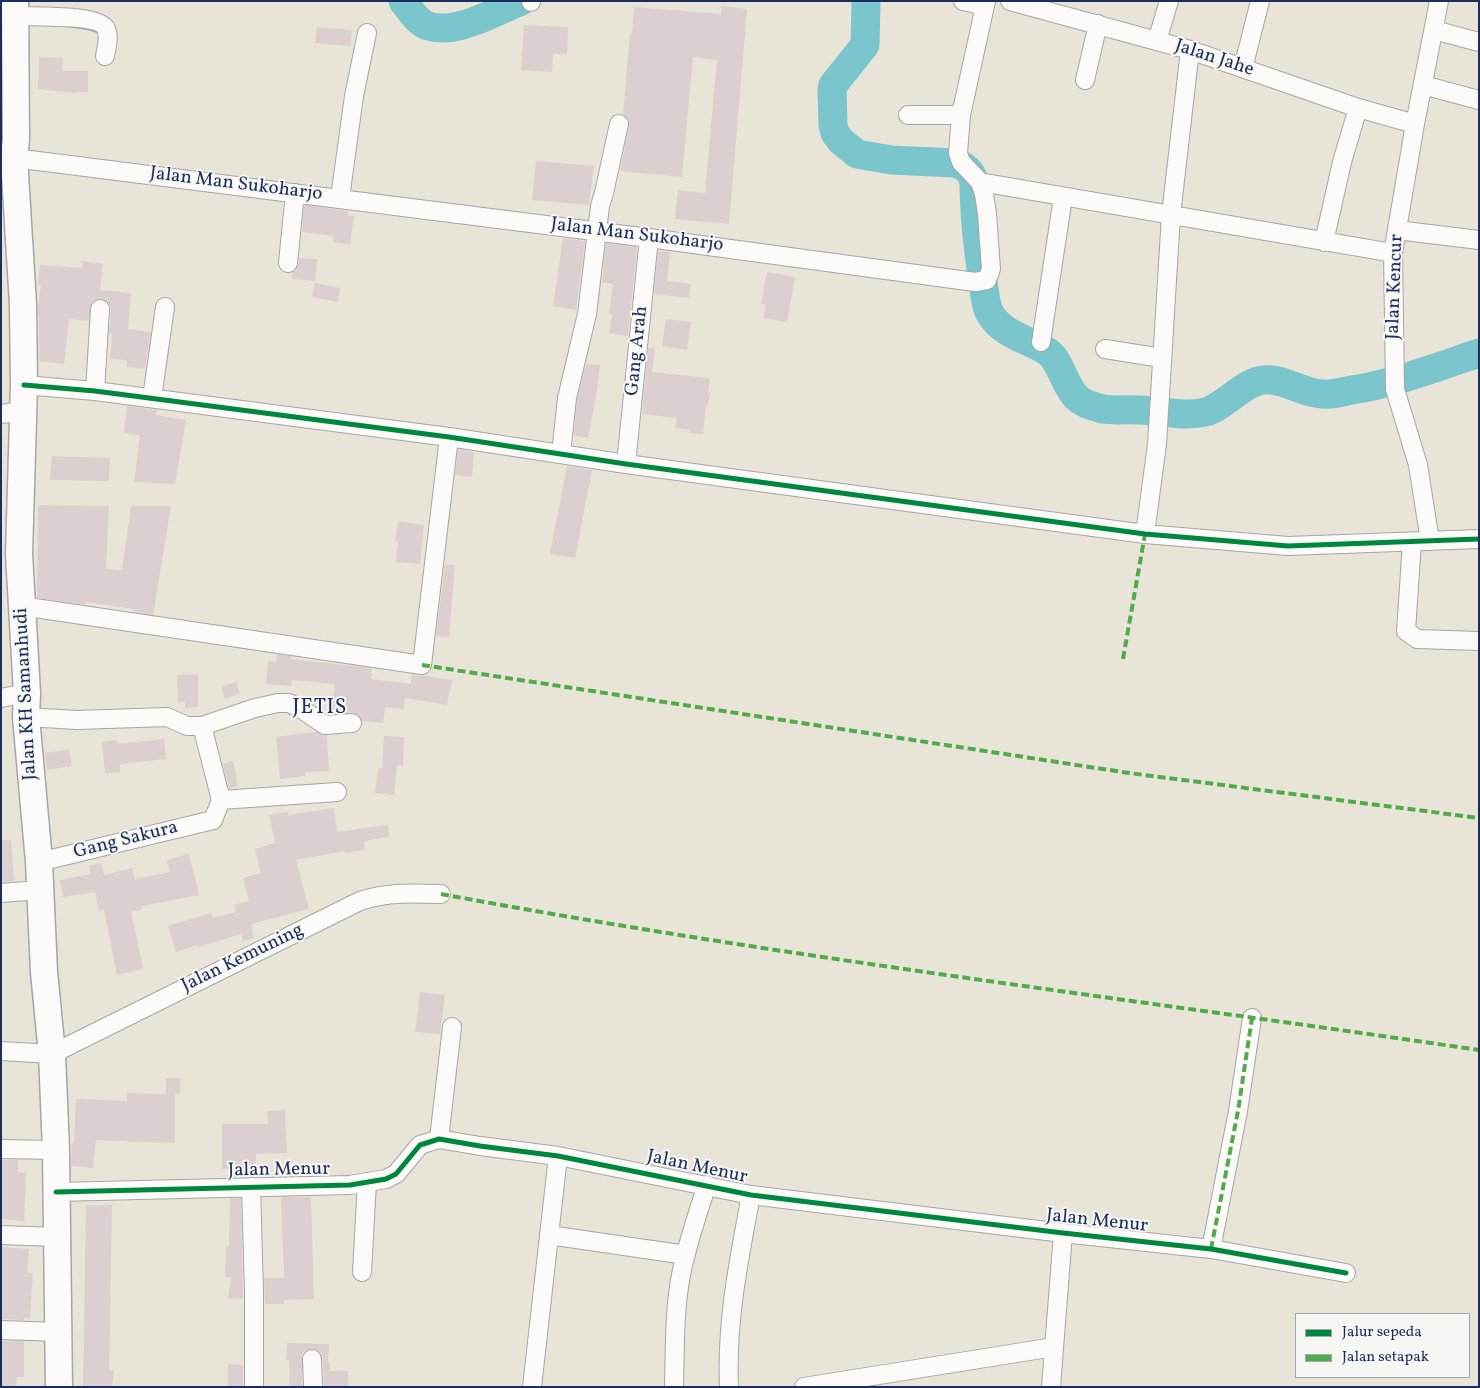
<!DOCTYPE html>
<html>
<head>
<meta charset="utf-8">
<style>
	body { margin:0 }
	#map { position:relative; width:1480px; height:1388px; overflow:hidden; background:#e8e4d7; font-family:Vollkorn,serif }
	canvas { display:block }
	.frame { position:absolute; inset:0; border:2px solid #1b2f5e; pointer-events:none }
	.legend { position:absolute; left:1295px; top:1313px; width:175px; height:65px; box-sizing:border-box; background:#f6f6f2; border:1px solid #9ea6b7; margin:0; padding:6px 9px; list-style:none; font-size:15px; color:#1b2f5e }
	.legend li { display:flex; align-items:center; gap:10px; height:25px }
	.legend b { width:25px; border:1px solid #9ea6b7 }
</style>
</head>
<body>
<div id="map">
<canvas width="1480" height="1388"></canvas>
<div class="frame"></div>
<ul class="legend">
<li><b style="height:6px;background:#00873e"></b>Jalur sepeda</li>
<li><b style="height:6px;background:#52ab49"></b>Jalan setapak</li>
</ul>
</div>
<script>
const g = document.querySelector('canvas').getContext('2d');
g.lineJoin = 'round';
function trace(path, color, width, dash) { g.strokeStyle = color; g.lineWidth = width; g.lineCap = dash ? 'butt' : 'round'; g.setLineDash(dash || []); g.stroke(path); }
function paint(path, color) { g.fillStyle = color; g.fill(path, 'evenodd'); }
function label(font, color, halo, rows, align = 'center') {
  g.font = font + ' Vollkorn,serif'; g.lineWidth = 4; g.setLineDash([]); g.textBaseline = 'middle'; g.strokeStyle = halo; g.fillStyle = color; for (const [text, x, y, turn = 0] of rows) {
    g.save(); g.translate(x, y); g.rotate((+turn || 0) * Math.PI / 180); g.textAlign = isNaN(turn) ? turn : align; if (halo) g.strokeText(text, 0, 0); g.fillText(text, 0, 0); g.restore();
  }
}
const river = new Path2D(`
	M403,1c7,9 14,21 25,25 29,9 66,-14 93,-25
	M866,1l-1,44 -32,40 -1,5 1,35 2,8 6,8 16,13 34,6 64,3c9,2 16,8 19,18 0,34 4,68 9,102 2,10 2,23 8,32 12,20 39,25 57,37 13,10 16,32 28,45 6,6 18,10 27,12 12,2 26,0 38,1 21,1 43,7 64,2 20,-5 39,-31 59,-32 20,-2 38,13 58,14 10,1 20,-2 30,-4 44,-7 85,-23 127,-37`);
const building = new Path2D(`
	M721,6l26,3 -18,215 -54,-5 3,-29 27,3 12,-133 -24,-3 -11,120 -62,-6 9,-45v-6l-6,-6 7,-81h2l2,-26 87,7z
	M524,25l44,2 -1,27h-14l-1,18 -31,-2z
	M317,27l35,3 -1,16 -36,-3z
	M39,57l24,1 -1,13h26v21h-13v1l-37,-4z
	M536,161l58,5 -5,39 -57,-5z
	M304,205l44,6v4l6,1 -4,28 -17,-2 1,-6 -32,-4z
	M563,238l22,3 -9,69 -23,-4z
	M606,243l31,4 -9,89 -19,-3 3,-18 -3,-1 4,-30 -11,-2z
	M658,251l12,1 -3,29 24,3 -2,14 -35,-4z
	M299,258l18,1 -2,22 -23,-2 1,-7 4,-3z
	M82,261l21,3 -3,26 31,3 -3,36 23,3 -6,37 -18,-2v-7l-17,-1 2,-25 -3,-1 2,-24 -2,-5 -8,-6 -6,2 -4,4 -2,17 -20,-2 -5,45 -25,-3 1,-16h-1v-29l-1,-1v-6l3,-24h-3l2,-20 42,3z
	M767,272l28,5 -8,45 -24,-4 3,-13 -5,-1z
	M315,283l25,5 -2,14 -26,-5z
	M666,319l25,3 -4,28 -25,-4z
	M648,348l7,1 -3,23 58,6 -2,15h2l-2,13h-2l-3,28 -14,-1 1,-3 -15,-2 2,-10 -35,-4z
	M586,364l14,1 -3,25 -9,48 -14,-3 3,-35z
	M127,406l30,4 -1,5 30,5 -11,64 -41,-2 6,-47 -16,-2z
	M458,449l16,3 -2,25 -17,-2z
	M52,456l58,2 -1,23 -59,-1z
	M567,466l25,4 -17,88 -25,-4z
	M38,505l71,1 -3,63 16,1 9,-64h40l-18,109 -20,-3v-3l-47,-7v2h-6l-43,-6z
	M398,521l26,4 -4,39 -24,-2 2,-20 -3,-1z
	M445,565h10l-6,72 -13,-1z
	M277,654l14,2v3l81,9 -1,11 40,5 1,-10 40,6 -5,25 -42,-7 -1,11 -19,-2 -2,16 -21,-2 -5,-7 -5,-2 -21,2 4,-30 -43,-4 -1,6 -25,-2 2,-23 8,1z
	M198,674v33l-13,1v-6h-7l-1,-27z
	M236,682l4,12 -15,5 -4,-12z
	M317,732l10,3 2,36 -24,1v4l-25,3 -4,-42z
	M384,736l20,1 -1,29 -6,-1 -3,30 -19,-2 3,-25h4z
	M164,739l2,20 -46,5v8l-15,1 -3,-31 15,-2 1,4z
	M69,749l3,17 -25,4 -2,-17z
	M233,761l5,25 -9,2 -6,-24z
	M334,808l3,24 51,-7 1,12 -25,4 1,9 -20,3v-2l-49,9 13,49 -58,15 3,14 -11,3 -2,-7 -43,13 -1,-2 -21,7 -8,-26 43,-13 2,5 23,-6 -2,-7 15,-4 -6,-23 18,-5 -6,-24 20,-6 -6,-28 19,-3v3z
	M1,840h10l3,41 -13,1z
	M189,854l10,41 -57,11v3l-11,3 12,57 -26,6 -13,-65 -5,1 -4,-19 -32,5 -3,-17 31,-6 -2,-8 12,-3 3,12 28,-7 3,11 35,-7 -3,-12z
	M420,992l25,3 -5,39 -25,-2z
	M166,1078h14v16h-10h5v49l-48,-1v-1l-31,-1 -3,28 -22,-2 1,-23h2l2,-44 51,2v-8l39,1z
	M285,1110l2,43 -31,1v15h-10v8h-13l1,-8h-12v-45h46l-1,-13z
	M1,1160h17v12l8,1 -2,48 -23,-2z
	M281,1197h30l3,102 -30,1v4h-19l-1,-26h20z
	M230,1198h11l2,101 -15,-1 3,-21h-6l1,-30h3z
	M86,1205h26l-3,165h5l-2,17h-29z
	M1,1247l28,2 -2,24h6l-3,45h-6v2l-23,-1z
	M1,1341h23v36h-7l-1,10h-14z
	M287,1343l42,1 -1,18h2v9h18v16h-24l-1,-29 -2,-5 -9,-5 -6,2 -4,4v33h-12l-1,-27h-3z
	M228,1364l15,1v22h-15z`);
const minor = new Path2D(`
	M531,1v1
	M963,1l22,5
	M1010,1l180,49 168,58 57,16
	M15,16c17,1 85,-2 91,13 4,8 0,20 -1,27
	M1434,30l45,12
	M1157,41l12,-40
	M1243,68l17,-67
	M1085,80l13,-56
	M1423,85l56,15
	M908,115h53
	M14,158l635,80 326,44 12,-2 4,-11 -4,-55 -3,-20 -4,-12 -19,-20 -3,-9 3,-38 25,-114
	M980,182l413,71
	M340,198l14,-102 13,-63
	M1397,230l82,10
	M1324,242l18,-80 16,-54
	M288,263l7,-70
	M1041,342l22,-145
	M1105,349l57,9
	M24,385l71,6 354,46 177,27 519,70 143,12 191,-7
	M95,391l5,-82
	M152,398l13,-91
	M1,414l22,-3
	M561,454l6,-56 20,-84 13,-108 4,-13 15,-69
	M626,464l23,-226
	M1145,534l12,-90 14,-229 19,-165
	M1430,541l-12,-76 -23,-76 -2,-136 22,-129 24,-123
	M1412,542l-6,89 11,8 62,2
	M21,606l401,59 27,-228
	M1,698l26,-5
	M26,717l51,3 90,-3 20,9h15l53,-18 23,-5h11l14,7 22,15 27,-2
	M221,800l116,-8
	M39,862l174,-42 8,-20 -19,-74
	M1,893l39,-3
	M1,1051l51,3 308,-153c27,-9 54,-8 81,-7
	M439,1139l13,-112
	M1,1149l55,1
	M251,1187l3,105v95
	M56,1192l294,-7 36,-6 10,-5 24,-29 19,-6 41,7 78,10 193,39 312,38 148,16 135,24
	M1,1235l55,2
	M549,1235l137,20
	M1211,1249l27,-138 14,-93
	M362,1272l5,-90
	M1,1330l58,2
	M312,1359l1,28
	M532,1387l26,-231
	M674,1387c1,-37 0,-76 7,-112 6,-31 16,-60 26,-90
	M729,1387c-3,-65 10,-128 22,-192
	M804,1387l250,-40
	M1051,1387l12,-154`);
const primary = new Path2D(`
	M15,1l1,138 -2,19 9,146 1,81 -5,169 8,139 -1,24 13,145 5,110 8,82 4,96 3,237`);
const quiet = new Path2D(`
	M1123,659l22,-125
	M422,665l707,108 350,45
	M441,894c344,64 692,105 1038,156
	M1211,1249l27,-138 14,-93`);
const cycleway = new Path2D(`
	M24,385l71,6 354,46 177,27 519,70 143,12 191,-7
	M56,1192l294,-7 36,-6 10,-5 24,-29 19,-6 41,7 78,10 193,39 312,38 148,16 135,24`);
const streetNames = [
	["Jalan Jahe",1214,59,18],
	["Jalan Man Sukoharjo",236,185,7],
	["Jalan Man Sukoharjo",637,236,7],
	["Jalan Kencur",1396,287,-88],
	["Gang Arah",638,351,-84],
	["Jalan KH Samanhudi",27,694,-93],
	["Gang Sakura",126,841,-14],
	["Jalan Kemuning",243,959,-26],
	["Jalan Menur",697,1168,12],
	["Jalan Menur",279,1171,-1],
	["Jalan Menur",1097,1222,6]
];
const quarterNames = [
	["JETIS",320,709]
];
trace(river, '#7bc5cc', 29);
paint(building, '#dbd0cf');
trace(minor, '#a6a6a4', 20);
trace(primary, '#a6a6a4', 29);
trace(minor, '#fcfbf9', 18);
trace(primary, '#fcfbf9', 26);
trace(quiet, '#52ab49', 4, [8, 4]);
trace(cycleway, '#00873e', 5);
label('19px', '#1b2f5e', '#f6f6f2', streetNames);
g.letterSpacing = '1px';
label('21px', '#1b2f5e', '#f6f6f2', quarterNames);
g.letterSpacing = '0px';
</script>
</body>
</html>
